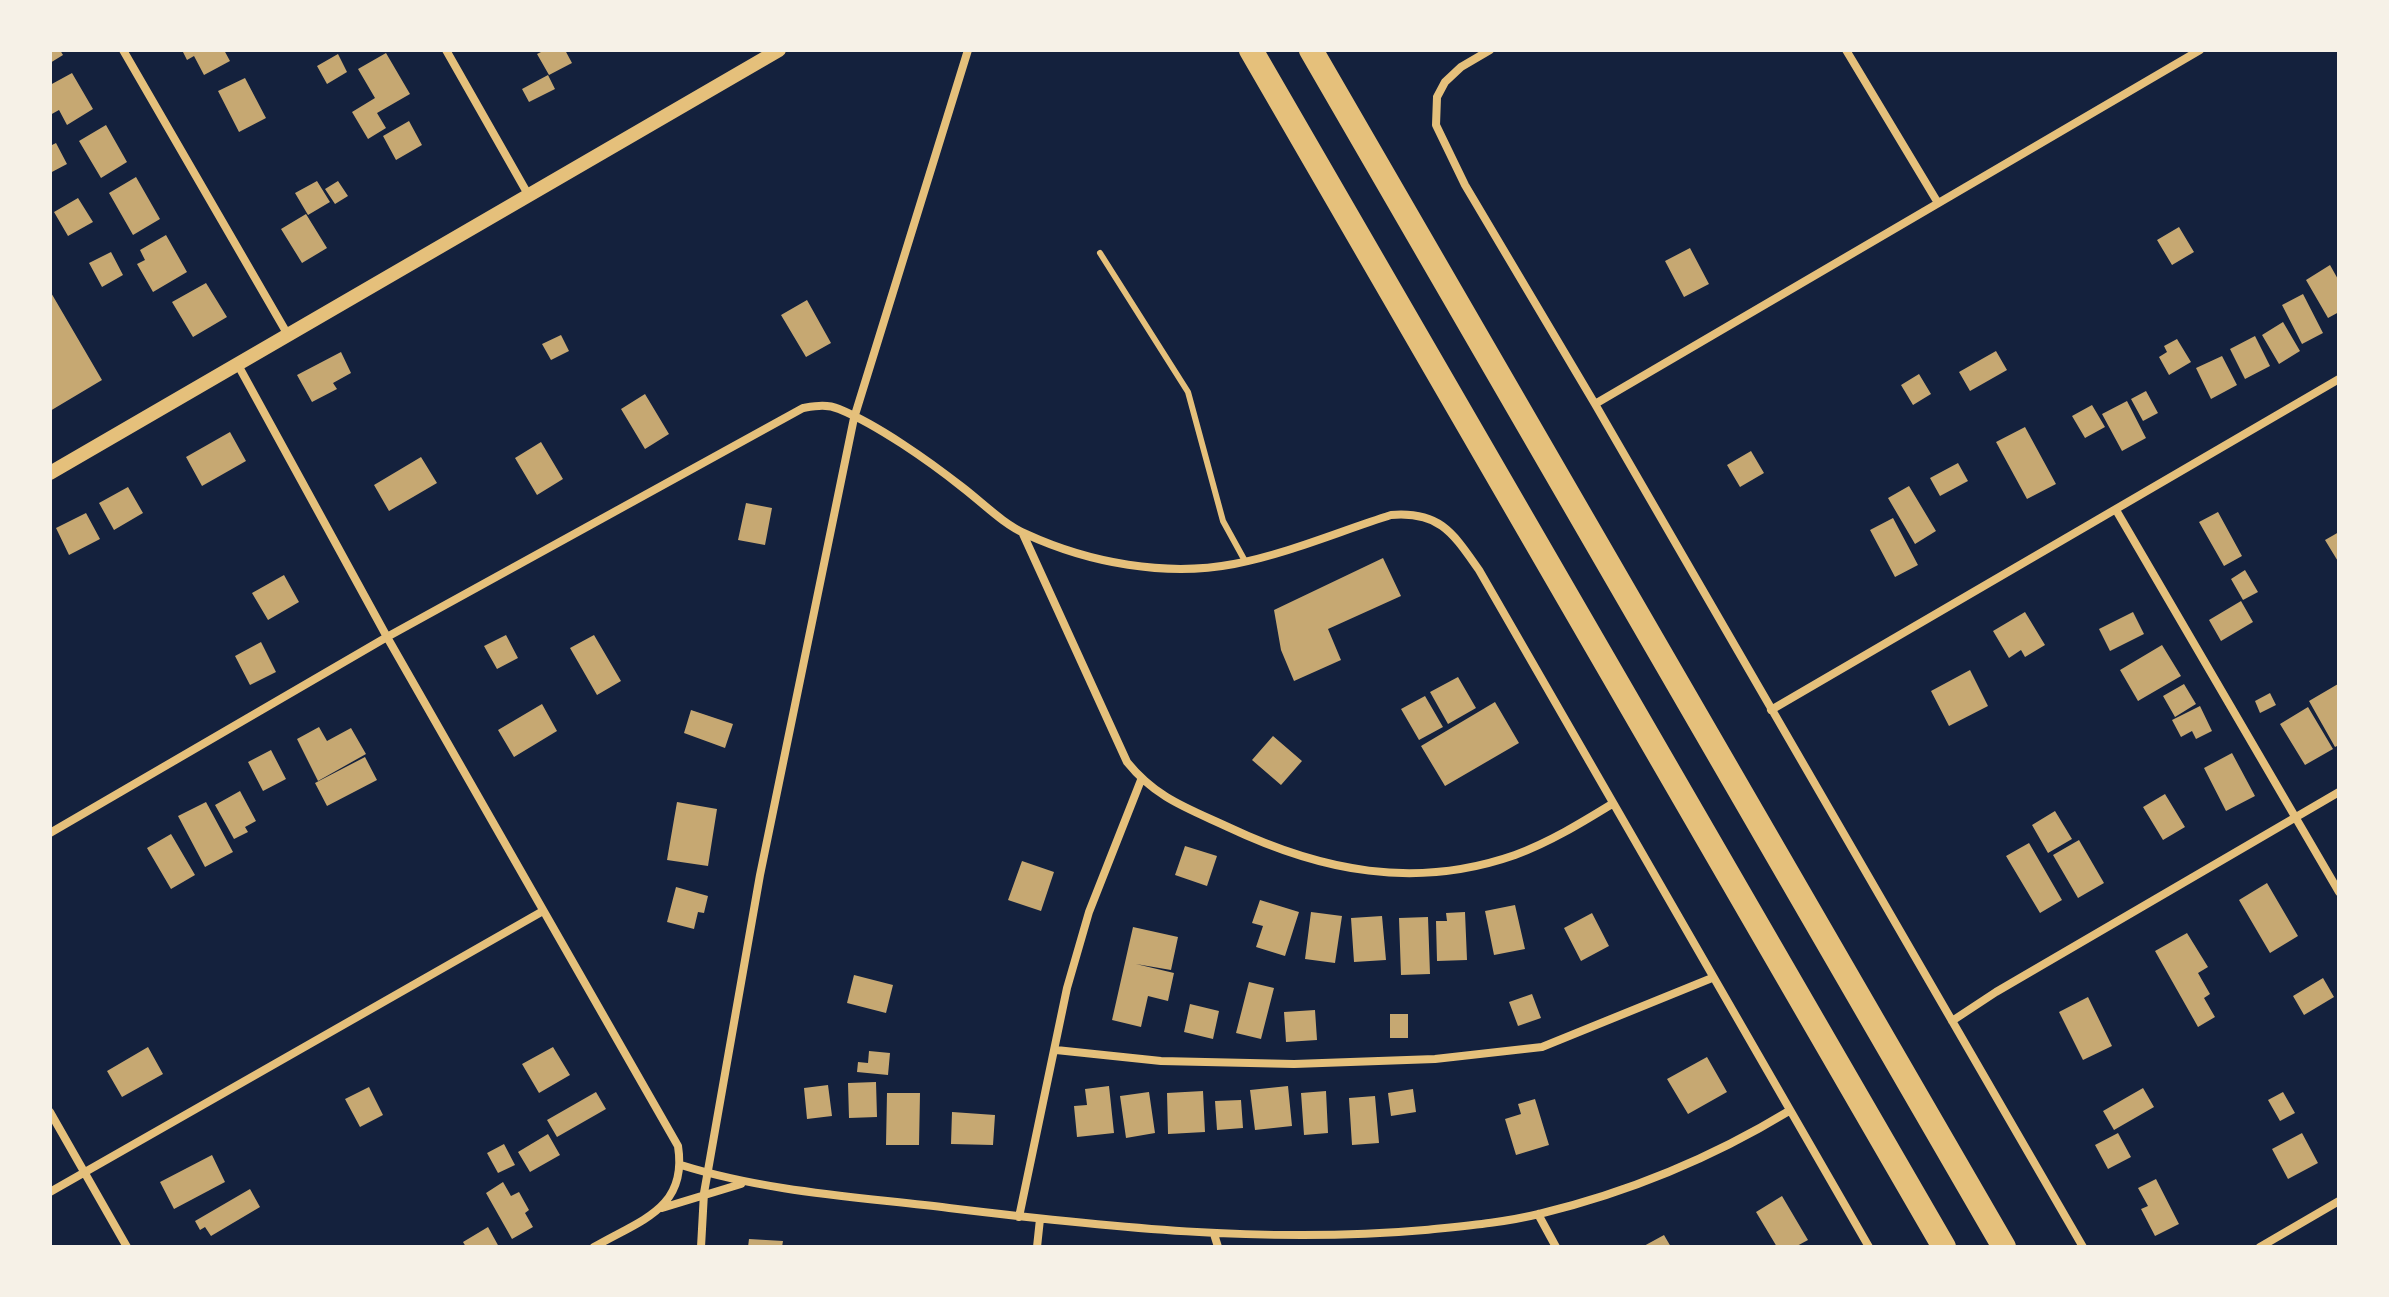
<!DOCTYPE html>
<html>
<head>
<meta charset="utf-8">
<style>
	body { margin:0 }
	#map { position:relative; width:2389px; height:1297px; overflow:hidden; background:#14213d; font-family:"Asap Condensed",sans-serif }
	canvas { display:block }
	.frame { position:absolute; inset:0; border:52px solid #f6f1e7; pointer-events:none }
</style>
</head>
<body>
<div id="map">
<canvas width="2389" height="1297"></canvas>
<div class="frame"></div>
</div>
<script>
const g = document.querySelector('canvas').getContext('2d');
g.lineJoin = 'round';
function paint(path, color) { g.fillStyle = color; g.fill(path, 'evenodd'); }
function trace(path, color, width, dash) { g.strokeStyle = color; g.lineWidth = width; g.lineCap = dash ? 'butt' : 'round'; g.setLineDash(dash || []); g.stroke(path); }
const building = new Path2D(`
	M50,50h10l3,5 -13,8z
	M182,50h42l6,11 -26,14 -10,-19 -7,4z
	M545,50h20l7,13 -23,12 -12,-21z
	M386,53l24,41 -33,19 9,15 -18,11 -16,-27 23,-14 -17,-29z
	M338,54l9,18 -20,12 -10,-18z
	M72,73l21,36 -26,16 -8,-15 -9,5v-30z
	M548,75l7,14 -26,13 -7,-13z
	M245,78l21,40 -27,14 -21,-41z
	M409,121l13,24 -26,15 -13,-24z
	M106,125l21,37 -26,16 -22,-37z
	M56,143l11,21 -17,9v-27z
	M136,177l24,42 -27,16 -24,-42z
	M317,181l13,21 -22,13 -13,-22z
	M338,181l10,15 -13,8 -10,-15z
	M78,198l15,24 -25,14 -14,-24z
	M306,214l21,34 -25,15 -21,-34z
	M2179,227l15,25 -22,13 -15,-25z
	M166,235l21,37 -34,20 -16,-28 8,-4 -5,-10z
	M1690,248l19,36 -25,13 -19,-36z
	M111,252l12,23 -21,12 -13,-24z
	M2330,265l9,16v31l-11,6 -22,-38z
	M206,283l21,34 -34,20 -21,-35z
	M50,291l52,89 -52,31z
	M2303,294l20,39 -21,11 -20,-39z
	M807,300l24,43 -25,14 -25,-42z
	M2283,322l17,29 -21,13 -17,-29z
	M561,335l8,16 -18,9 -9,-16z
	M2255,336l15,30 -25,13 -15,-30z
	M2177,339l14,23 -22,13 -10,-18 8,-5 -3,-6z
	M1996,351l11,19 -37,21 -11,-19z
	M341,352l10,21 -18,10 4,6 -25,13 -15,-27z
	M2222,356l15,29 -26,14 -15,-31z
	M1919,374l12,20 -18,11 -12,-20z
	M2146,391l12,22 -15,8 -12,-22z
	M645,394l24,40 -24,15 -24,-40z
	M2127,401l19,37 -24,13 -20,-37z
	M2092,405l13,22 -20,11 -13,-22z
	M2025,427l31,57 -29,15 -31,-57z
	M230,432l16,29 -44,25 -16,-29z
	M541,442l22,37 -26,16 -22,-37z
	M1751,451l13,22 -24,14 -13,-22z
	M421,457l16,26 -48,28 -15,-26z
	M1958,463l10,18 -28,15 -10,-18z
	M1909,486l27,45 -21,13 -27,-46z
	M128,487l15,26 -29,17 -15,-27z
	M746,503l26,5 -7,37 -27,-5z
	M2218,512l24,44 -18,10 -25,-44z
	M86,513l14,26 -31,16 -13,-27z
	M1893,518l25,47 -23,12 -25,-47z
	M2339,532v31l-14,-23z
	M1383,558l18,38 -73,33 13,31 -47,21 -13,-31 -7,-40z
	M2245,570l13,22 -15,8 -12,-21z
	M284,575l15,27 -31,18 -16,-27z
	M2241,601l12,21 -32,19 -12,-21z
	M2025,612l20,33 -20,12 -4,-7 -12,8 -16,-27z
	M2133,612l11,22 -34,17 -11,-22z
	M506,635l12,23 -21,11 -13,-23z
	M594,635l27,46 -24,14 -27,-47z
	M261,642l15,30 -26,13 -15,-29z
	M2162,645l19,31 -43,25 -18,-31z
	M1970,670l18,36 -39,20 -18,-35z
	M1458,677l18,31 -28,16 -18,-32z
	M2184,684l12,20 -21,13 -12,-21z
	M2338,684l1,61 -4,2 -26,-46z
	M2270,693l6,12 -16,8 -5,-12z
	M1425,696l18,31 -24,13 -18,-31z
	M1495,702l24,41 -74,43 -24,-40z
	M542,704l15,27 -43,26 -16,-27z
	M2200,706l12,25 -16,8 -4,-8 -11,6 -9,-17z
	M2308,707l25,42 -28,16 -25,-41z
	M691,710l42,14 -8,24 -41,-15z
	M319,727l8,14 24,-13 15,26 -48,27 -21,-42z
	M1273,736l29,25 -21,24 -29,-25z
	M271,750l15,29 -23,12 -15,-29z
	M2232,753l23,43 -29,15 -22,-43z
	M365,757l12,23 -50,26 -12,-23z
	M240,791l16,30 -11,6 3,5 -14,7 -19,-34z
	M2165,794l20,33 -22,13 -20,-33z
	M206,802l27,50 -28,15 -27,-51z
	M677,802l40,7 -9,57 -41,-6z
	M2055,811l17,28 -24,14 -16,-28z
	M171,834l24,41 -24,14 -24,-41z
	M2079,840l25,43 -26,15 -25,-43z
	M2029,843l33,57 -22,13 -34,-57z
	M1185,846l32,10 -10,30 -32,-11z
	M1022,861l32,11 -13,39 -33,-11z
	M2267,883l31,53 -28,17 -31,-53z
	M676,887l32,9 -4,17 -6,-1 -4,17 -27,-7z
	M1260,900l39,12 -14,44 -29,-9 7,-21 -11,-3z
	M1515,905l10,44 -31,6 -9,-44z
	M1311,912l31,4 -7,47 -30,-4z
	M1465,912l2,48 -30,1 -1,-40h11l-1,-8z
	M1592,913l17,33 -28,15 -17,-33z
	M1382,916l4,44 -32,2 -3,-44z
	M1428,917l2,57 -29,1 -2,-57z
	M1133,927l45,10 -7,33 -35,-6 38,9 -6,28 -20,-5 -7,31 -29,-7z
	M2187,933l21,34 -10,6 12,21 -6,4 11,19 -17,10 -43,-76z
	M854,975l39,10 -7,28 -39,-10z
	M2323,978l11,19 -30,18 -11,-19z
	M1249,982l25,6 -13,51 -25,-6z
	M1532,994l9,24 -23,8 -9,-24z
	M2088,997l24,49 -29,14 -24,-48z
	M1190,1004l29,7 -6,28 -29,-7z
	M1315,1010l2,30 -31,2 -2,-30z
	M1390,1014h18v24h-18z
	M148,1047l15,27 -41,23 -15,-26z
	M553,1047l17,28 -31,18 -17,-29z
	M869,1051l21,2 -2,22 -31,-3 1,-10 10,1z
	M1707,1057l20,35 -39,22 -21,-35z
	M876,1082l1,35 -28,1 -1,-35z
	M828,1085l4,31 -25,3 -3,-31z
	M1109,1086l5,47 -37,4 -3,-31 13,-1 -2,-16z
	M1288,1086l4,40 -37,4 -5,-40z
	M369,1087l14,28 -23,12 -15,-28z
	M2143,1088l11,19 -40,23 -11,-19z
	M1413,1089l3,23 -25,4 -3,-23z
	M1203,1091l2,41 -37,2 -1,-41z
	M1326,1091l2,42 -24,2 -3,-42z
	M596,1092l10,17 -49,28 -10,-17z
	M1149,1092l6,41 -29,5 -6,-42z
	M2283,1092l12,21 -15,8 -12,-21z
	M887,1093h33l-1,52h-33z
	M1375,1096l4,47 -27,2 -3,-47z
	M1535,1099l14,46 -33,10 -11,-36 16,-5 -3,-10z
	M1241,1100l2,28 -26,2 -2,-29z
	M952,1112l43,3 -2,30 -42,-1z
	M2118,1133l13,24 -23,12 -13,-24z
	M2302,1133l16,30 -30,16 -16,-30z
	M548,1134l12,21 -30,17 -12,-20z
	M504,1144l11,21 -17,8 -11,-20z
	M212,1155l13,27 -51,27 -14,-27z
	M2156,1179l23,45 -24,12 -14,-27 7,-3 -10,-18z
	M503,1182l8,14 8,-4 10,18 -4,3 8,14 -21,12 -26,-46z
	M250,1189l10,18 -49,29 -6,-9 -5,3 -5,-9z
	M1782,1196l26,44 -13,7h-18l-21,-35z
	M488,1227l11,20h-33l-3,-5z
	M1664,1235l7,12h-29z
	M749,1239l34,2 -1,6h-34z`);
const service = new Path2D(`
	M1100,253l88,139 35,129 22,40`);
const minor = new Path2D(`
	M123,50l165,285
	M446,50l83,146
	M1490,50l-29,17 -16,15 -8,15 -1,28 29,60 130,219 488,843
	M1846,50l92,153
	M238,365l149,272 291,509c10,63 -38,74 -84,101
	M1595,404l605,-354
	M2116,510l223,382
	M1023,534l104,228c29,36 60,46 101,65 93,44 187,63 287,28 35,-13 66,-32 97,-51
	M1771,710l568,-331
	M50,833l337,-196 416,-229c13,-2 24,-4 36,1 39,16 90,52 123,78 21,16 41,37 64,47 63,29 140,43 208,30 53,-10 106,-33 157,-49 49,-4 62,18 88,55l390,677
	M1952,1021l44,-29 343,-200
	M1056,1050l105,11 133,3 141,-5 107,-12 170,-69
	M50,1112l77,135
	M681,1165c86,27 179,32 268,43 158,19 317,36 476,22 38,-4 77,-7 114,-16 91,-22 171,-55 250,-103
	M50,1192l493,-281
	M662,1208l79,-24
	M1538,1214l18,33
	M1019,1217l48,-229 22,-76 52,-132
	M1214,1234l4,13
	M701,1247l3,-54 56,-318 94,-457 114,-368
	M1037,1247l3,-28
	M2260,1247l79,-46`);
const tertiary = new Path2D(`
	M50,473l729,-423`);
const motorway = new Path2D(`
	M1251,50l693,1197
	M1311,50l693,1197`);
paint(building, '#c6a872');
trace(service, '#e5c07b', 6);
trace(minor, '#e5c07b', 8);
trace(tertiary, '#e5c07b', 14);
trace(motorway, '#e5c07b', 24);
</script>
</body>
</html>
